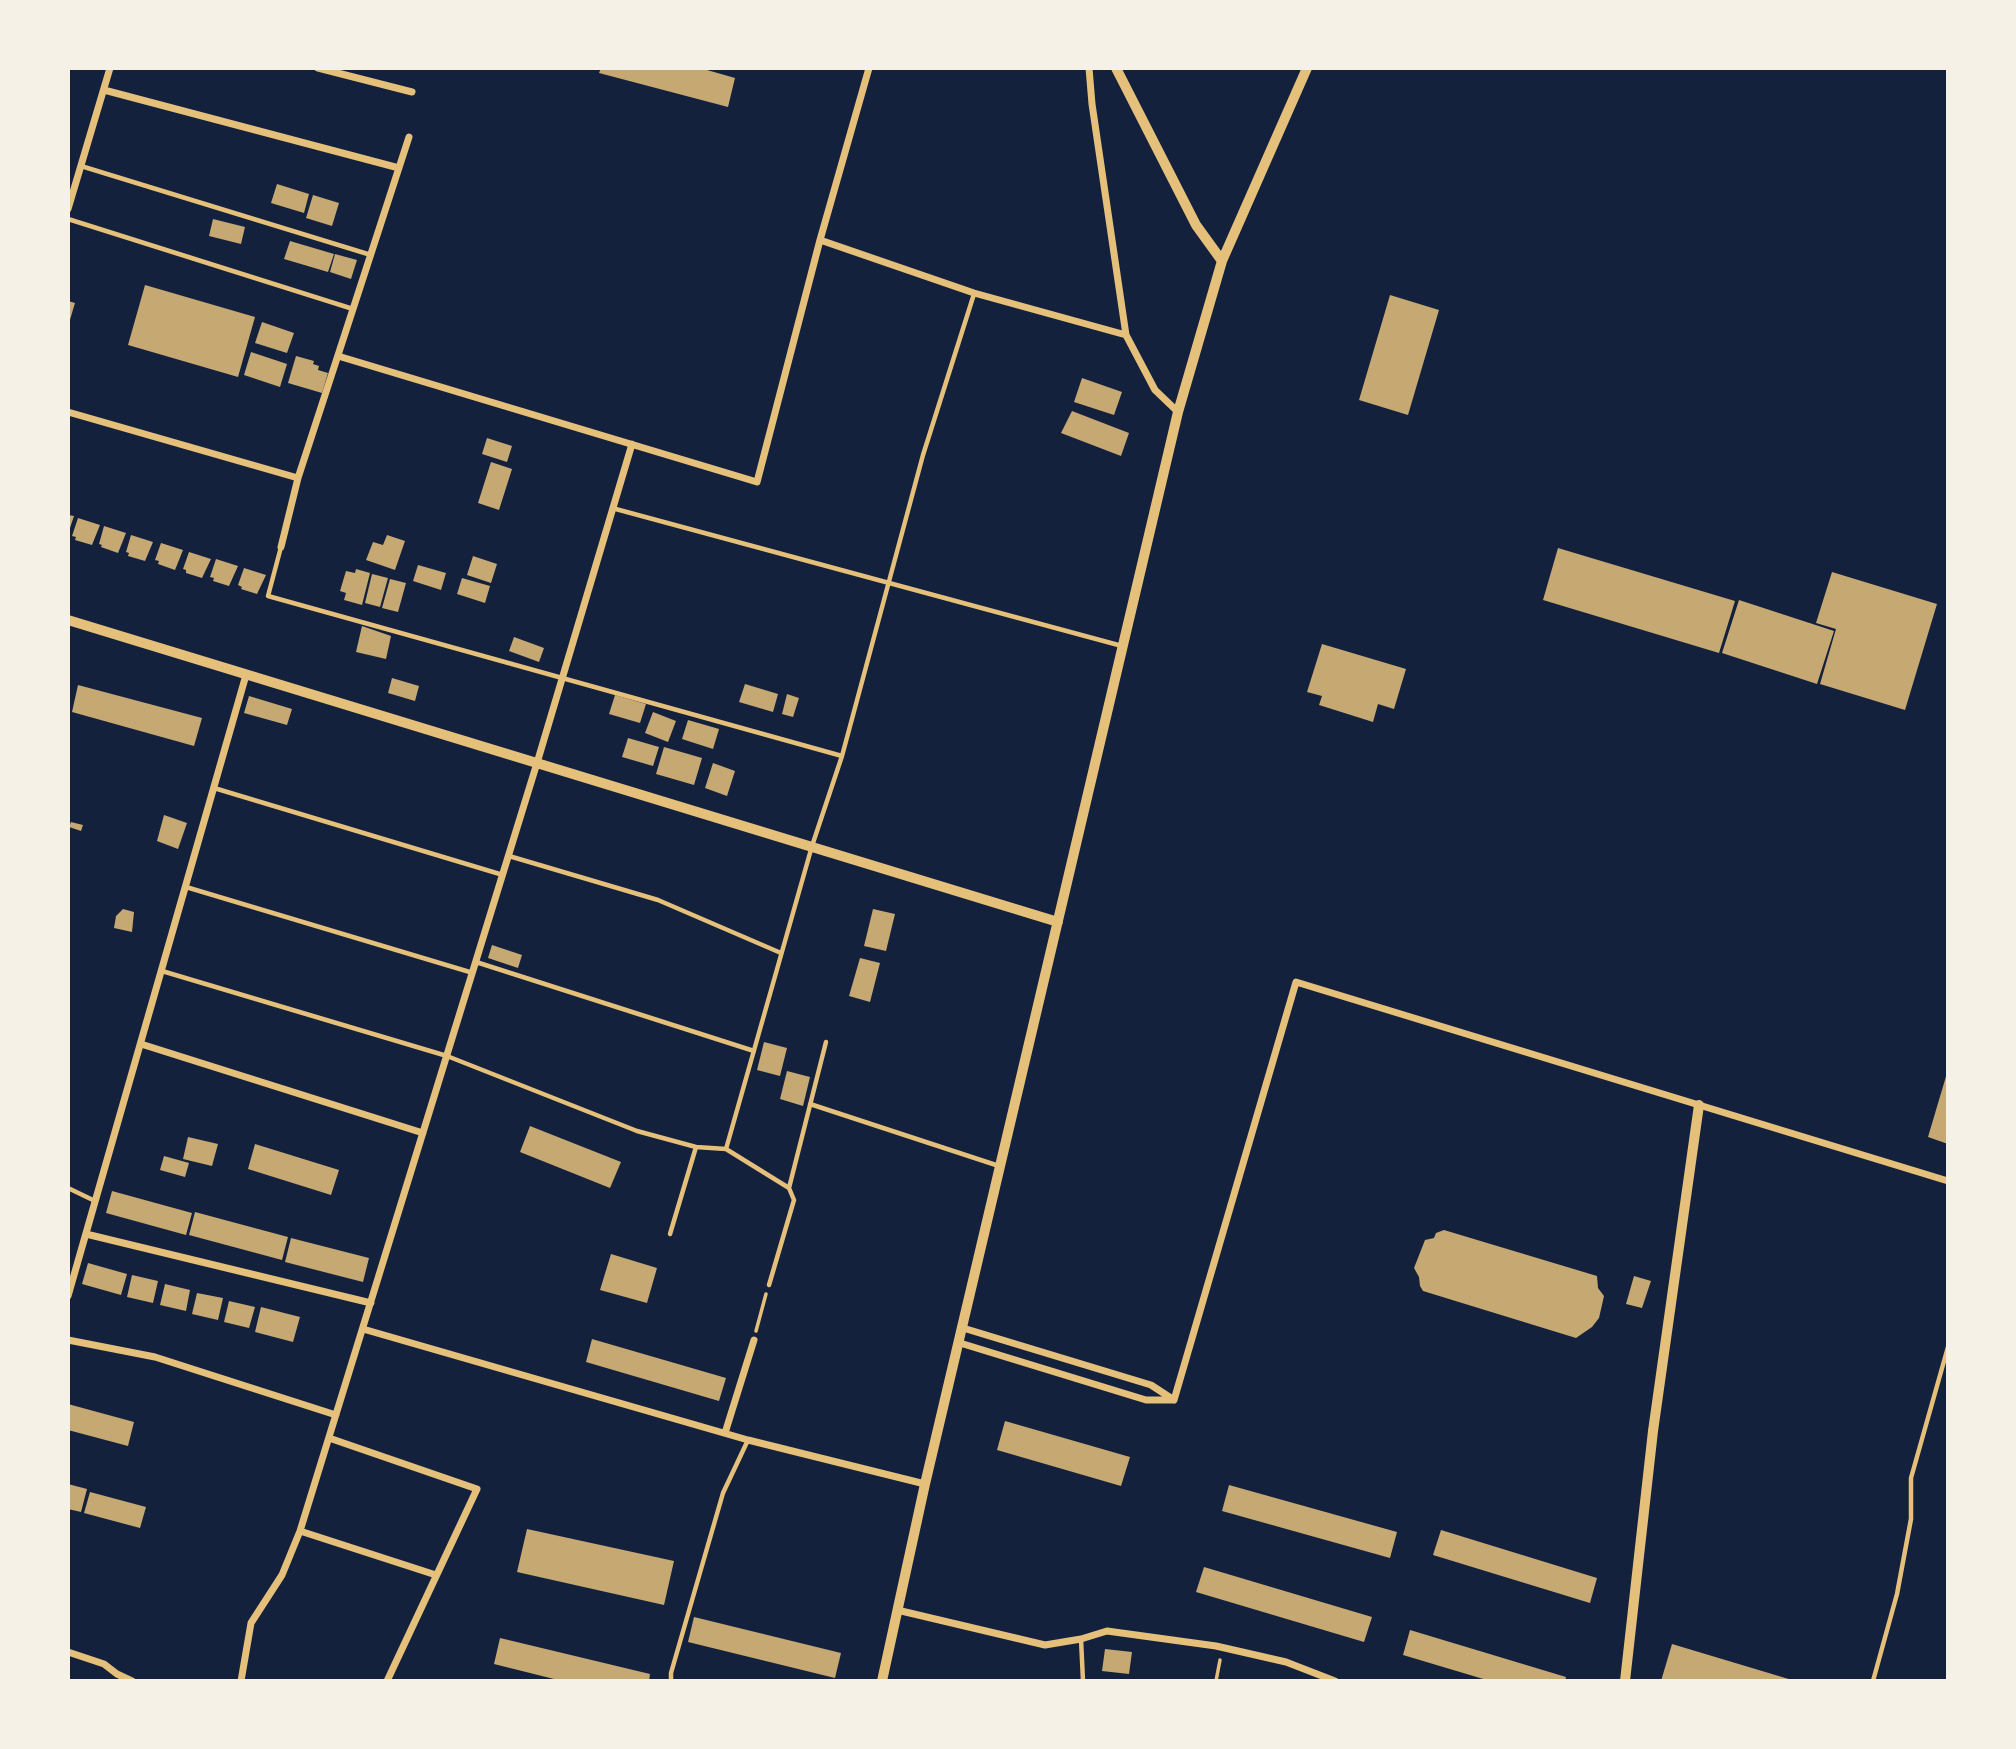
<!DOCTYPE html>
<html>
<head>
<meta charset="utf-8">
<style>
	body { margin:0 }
	#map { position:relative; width:2016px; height:1749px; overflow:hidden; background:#14213d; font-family:Raleway,sans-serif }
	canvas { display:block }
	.frame { position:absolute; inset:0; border:70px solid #f6f1e7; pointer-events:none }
</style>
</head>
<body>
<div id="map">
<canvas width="2016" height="1749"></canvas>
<div class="frame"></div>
</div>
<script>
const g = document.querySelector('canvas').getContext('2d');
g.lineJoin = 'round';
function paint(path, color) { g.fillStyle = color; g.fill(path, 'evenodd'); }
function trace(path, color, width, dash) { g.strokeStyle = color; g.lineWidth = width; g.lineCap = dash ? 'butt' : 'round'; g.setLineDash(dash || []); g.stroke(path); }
const building = new Path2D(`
	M601,68h99l35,10 -7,29 -129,-34z
	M277,184l32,10 -5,19 -33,-10z
	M313,195l26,8 -7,23 -26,-8z
	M213,219l32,8 -4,17 -32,-8z
	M290,241l44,13 -6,18 -44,-13z
	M335,254l22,6 -6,19 -21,-7z
	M145,285l110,32 -17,60 -110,-32z
	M1390,295l49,15 -31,105 -49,-15z
	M68,301l7,2 -6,20h-1z
	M262,322l32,11 -7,20 -32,-10z
	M251,352l36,12 -7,23 -36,-12z
	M296,356l18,5 -1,3 6,2 -1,4 10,3 -6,20 -34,-10z
	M1082,378l40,14 -8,23 -40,-13z
	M1072,411l57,22 -8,23 -60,-23z
	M487,438l25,8 -5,16 -25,-8z
	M491,462l21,7 -13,41 -21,-7z
	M68,515l6,1 -5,15h-1z
	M78,518l22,7 -8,20 -17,-5 1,-3 -4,-1z
	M104,526l22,7 -8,20 -17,-6 1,-2 -3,-1z
	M131,535l22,7 -8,19 -17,-5 1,-3 -3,-1z
	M387,535l18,6 -10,29 -29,-10 7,-18 10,3z
	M161,543l22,7 -8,20 -17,-6 1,-3 -4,-1z
	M1558,548l177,53 -16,52 -176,-53z
	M189,552l22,7 -9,19 -16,-5v-3l-3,-1z
	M473,556l24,8 -6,19 -24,-8z
	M216,559l22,7 -9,20 -16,-5 1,-3 -4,-1z
	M418,565l28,8 -5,17 -28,-9z
	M244,568l22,7 -9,19 -16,-5 1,-2 -4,-2z
	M356,569l14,4 -8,32 -18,-5 2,-7 -6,-2 6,-20 9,2z
	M1832,572l105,32 -32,106 -85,-26 16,-55 -20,-6z
	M372,574l16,4 -8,29 -15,-4z
	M462,578l28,8 -5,17 -28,-9z
	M390,579l16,4 -8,29 -16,-4z
	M1739,600l95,31 -17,53 -95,-31z
	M362,626l29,10 -5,23 -30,-7z
	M514,637l30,11 -5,14 -30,-11z
	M1322,644l84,25 -12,40 -16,-5 -5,18 -54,-17 3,-9 -15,-4z
	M392,678l27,8 -4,15 -27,-8z
	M745,684l33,10 -5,18 -34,-10z
	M78,685l124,33 -8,28 -122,-34z
	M787,694l12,4 -6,19 -11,-3z
	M615,695l31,9 -6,19 -31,-9z
	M249,696l43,13 -5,16 -43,-12z
	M653,712l23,9 -8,21 -23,-9z
	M688,720l31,9 -6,20 -31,-10z
	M628,738l31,9 -6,19 -31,-9z
	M664,747l38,11 -8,27 -38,-11z
	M713,763l22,8 -8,25 -22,-8z
	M164,815l23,8 -9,26 -21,-8z
	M71,822l12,3 -2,6 -12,-4z
	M123,909l11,3 -2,20 -18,-4 2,-12z
	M873,909l22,5 -9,37 -22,-5z
	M492,945l30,10 -4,13 -30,-10z
	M860,958l20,5 -10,39 -21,-6z
	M764,1042l23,6 -7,28 -23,-6z
	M787,1071l23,6 -7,29 -23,-7z
	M1947,1073h1v71l-20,-7z
	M530,1126l91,36 -11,26 -90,-36z
	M188,1137l30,7 -6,22 -29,-7z
	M255,1144l84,26 -8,25 -83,-26z
	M164,1156l25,7 -4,14 -25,-7z
	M112,1191l80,22 -6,22 -80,-22z
	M195,1212l93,25 -6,23 -93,-25z
	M1444,1230l153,46 1,12 6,8 -5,22 -7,9 -16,11 -153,-47 -3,-5 -1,-9 -5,-9 11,-28 9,-2 2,-5z
	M291,1238l78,20 -6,24 -78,-20z
	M611,1254l46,14 -10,35 -47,-13z
	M88,1263l39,11 -6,21 -39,-11z
	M132,1275l26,6 -5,22 -26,-6z
	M1634,1276l17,5 -9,27 -16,-4z
	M165,1284l25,6 -4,21 -26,-6z
	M197,1293l26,5 -5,22 -26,-6z
	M229,1301l26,6 -6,21 -25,-6z
	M261,1307l39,10 -7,25 -38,-10z
	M592,1339l134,39 -7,23 -133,-39z
	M68,1404l66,18 -6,24 -60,-16z
	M1005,1421l125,36 -9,29 -124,-36z
	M68,1484l19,5 -6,23 -13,-3z
	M1229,1485l168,47 -7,26 -168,-47z
	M90,1492l56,15 -6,21 -56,-15z
	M527,1529l147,32 -10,44 -147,-33z
	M1441,1530l156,48 -7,25 -157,-48z
	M1204,1567l168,50 -8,25 -168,-50z
	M694,1617l147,36 -6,25 -147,-36z
	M1410,1630l156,47 -1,4h-75l-87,-26z
	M500,1638l150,36 -1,7h-87l-68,-17z
	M1672,1644l120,36v1h-131z
	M1105,1649l27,3 -3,22 -27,-3z`);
const path = new Path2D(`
	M756,1331l10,-37
	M1216,1681l4,-21`);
const service = new Path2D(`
	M81,166l290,89
	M68,219l285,90
	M612,508l510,138
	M281,547l-13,49 574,160
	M214,788l289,87
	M509,856l149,44 123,53
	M186,887l287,86
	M476,962l278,89
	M162,971l285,85 190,75 59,16 30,2 86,-303 30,-90 81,-301 51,-161
	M810,1104l189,62
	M726,1149l63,39 37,-146
	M68,1188l27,13
	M670,1234l26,-87
	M769,1285l25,-85 -5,-12
	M1081,1639l2,42
	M671,1681v-8l52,-180 25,-53
	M1873,1681l24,-87 14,-75v-41l37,-131`);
const minor = new Path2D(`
	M318,68l94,24
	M1089,68l3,36 34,231 29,55 23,22
	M104,90l295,78
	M68,209l42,-141
	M820,240l49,-172
	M338,356l419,126 63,-242 154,53 152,42
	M68,412l230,66 -17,69
	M298,478l111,-341
	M141,1044l282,89
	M86,1234l285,69
	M68,1296l178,-621
	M963,1328l188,57 23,15
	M363,1329l385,111 177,44
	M68,1340l87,17 181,58
	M960,1343l186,57h27
	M1174,1400l122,-418 652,199
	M725,1433l29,-93
	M329,1438l148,51 -90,192
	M300,1531l136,44
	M897,1610l148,35 36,-6 26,-8 109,15 70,16 49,19
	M68,1652l36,12 13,10 15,7
	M241,1681l10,-58 31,-48 18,-44 237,-768 95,-319`);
const tertiary = new Path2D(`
	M1116,68l80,157 26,36
	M68,620l990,302
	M882,1681l43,-197 253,-1072 44,-151 85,-193
	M1625,1681l28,-250 46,-326`);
paint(building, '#c6a872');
trace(path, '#e5c07b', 3.5);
trace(service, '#e5c07b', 4.5);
trace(minor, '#e5c07b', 7);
trace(tertiary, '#e5c07b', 10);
</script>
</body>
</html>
